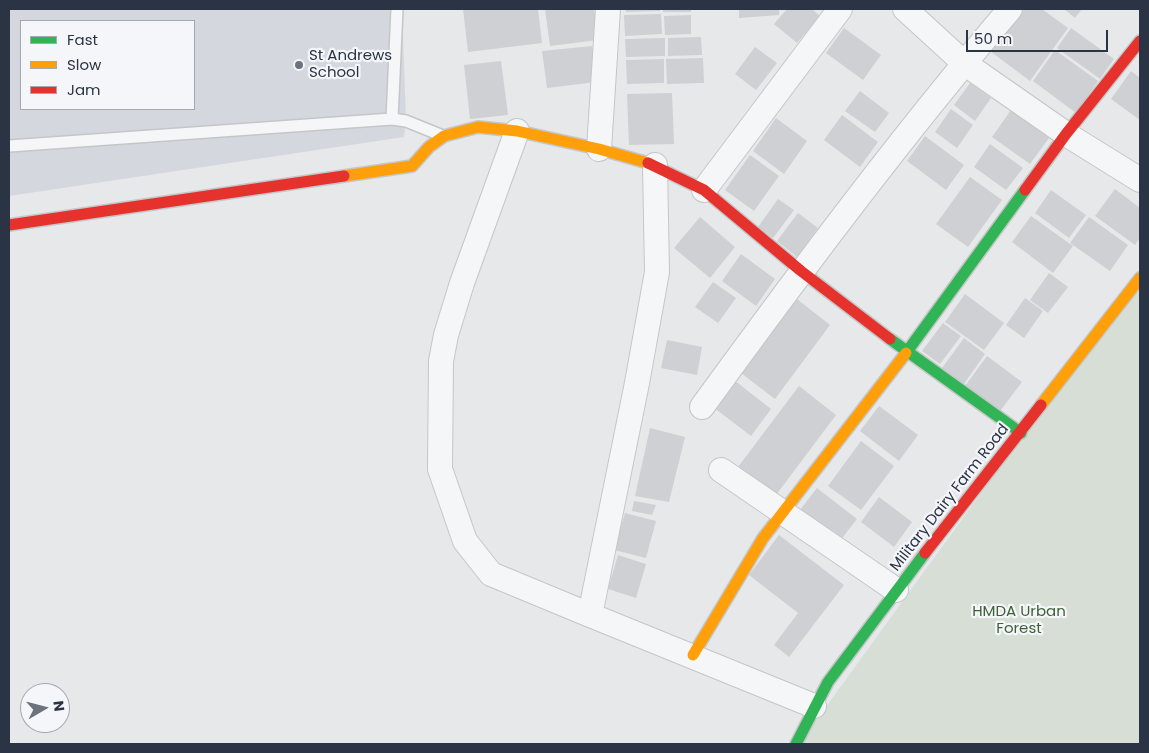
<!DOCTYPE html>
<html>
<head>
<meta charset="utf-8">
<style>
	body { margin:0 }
	#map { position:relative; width:1149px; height:753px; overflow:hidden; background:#e6e8ea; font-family:Poppins,sans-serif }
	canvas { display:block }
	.frame { position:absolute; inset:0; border:10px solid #2b3445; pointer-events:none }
	.legend { position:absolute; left:20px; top:20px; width:175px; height:90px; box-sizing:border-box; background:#f4f6f9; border:1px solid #a4a8b1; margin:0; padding:6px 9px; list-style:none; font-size:15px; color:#2b3445 }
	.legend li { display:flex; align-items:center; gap:10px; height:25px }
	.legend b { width:25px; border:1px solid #a4a8b1 }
	.north { position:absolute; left:20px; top:683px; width:50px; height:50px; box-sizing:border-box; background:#f4f6f9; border:1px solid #a4a8b1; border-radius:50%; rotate:82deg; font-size:14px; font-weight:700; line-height:20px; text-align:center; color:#2b3445 }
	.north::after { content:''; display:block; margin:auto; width:18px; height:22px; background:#6c737f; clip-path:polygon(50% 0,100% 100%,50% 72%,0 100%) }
	.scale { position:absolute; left:966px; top:30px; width:142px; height:22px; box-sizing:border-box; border:2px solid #2b3445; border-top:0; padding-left:6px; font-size:15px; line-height:18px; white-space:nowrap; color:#2b3445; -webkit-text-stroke:4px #f4f6f9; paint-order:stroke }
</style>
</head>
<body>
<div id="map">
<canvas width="1149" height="753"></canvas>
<div class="frame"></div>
<ul class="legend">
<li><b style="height:6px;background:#30b455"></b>Fast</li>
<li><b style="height:6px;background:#ff9f0a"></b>Slow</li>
<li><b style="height:6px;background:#e5322d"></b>Jam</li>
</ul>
<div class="north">N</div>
<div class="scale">50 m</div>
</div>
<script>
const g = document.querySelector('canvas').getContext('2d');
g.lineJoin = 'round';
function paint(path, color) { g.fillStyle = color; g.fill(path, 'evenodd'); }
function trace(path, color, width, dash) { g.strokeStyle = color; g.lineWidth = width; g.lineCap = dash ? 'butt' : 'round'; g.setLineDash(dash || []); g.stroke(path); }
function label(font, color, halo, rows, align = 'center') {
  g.font = font + ' Poppins,sans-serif'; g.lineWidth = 4.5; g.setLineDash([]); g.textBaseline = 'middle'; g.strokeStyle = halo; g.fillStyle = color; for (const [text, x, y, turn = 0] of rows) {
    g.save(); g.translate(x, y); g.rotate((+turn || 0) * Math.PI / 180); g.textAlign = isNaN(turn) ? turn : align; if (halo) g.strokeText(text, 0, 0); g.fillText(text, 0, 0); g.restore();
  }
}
const built = new Path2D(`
	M9,9h393l4,112 -2,16 -395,59zM21,21h173v88h-173z`);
const green = new Path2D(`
	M1140,274v470h-341z`);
const building = new Path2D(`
	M463,9h75l4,34 -74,9z
	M545,9h49l4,31 -48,6z
	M626,9h34v2l-34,1z
	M663,9h28v3h-28z
	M739,9h40v6l-40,3z
	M787,9h25l8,7 -23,27 -23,-19z
	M1021,9h21l26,19 -38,53 -40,-30z
	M1064,9h18l-7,9z
	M661,14l1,20 -37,2 -1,-21z
	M691,15v19l-26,1 -1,-19z
	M844,28l37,27 -18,25 -37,-27z
	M1071,28l43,31 -14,20 -43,-31z
	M701,37l1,18 -34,1v-18z
	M665,38v18l-39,1 -1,-18z
	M592,46l4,36 -49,6 -5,-37z
	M755,47l22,16 -21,27 -21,-16z
	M1055,50l43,31 -22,32 -43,-32z
	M703,58l1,25 -37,1 -1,-25z
	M664,59v24l-37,1 -1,-24z
	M501,61l7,54 -38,4 -6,-54z
	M1131,71l9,7v42l-29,-21z
	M970,83l21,15 -16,23 -21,-16z
	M860,91l29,22 -14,19 -30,-21z
	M672,93l2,51 -45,1 -2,-51z
	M951,109l22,16 -16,23 -22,-16z
	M1011,110l38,28 -19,26 -38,-27z
	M842,115l36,27 -18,25 -36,-27z
	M776,118l31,23 -23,33 -31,-23z
	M925,136l39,29 -18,25 -39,-29z
	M990,144l33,24 -17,22 -32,-23z
	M750,155l29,21 -25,35 -29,-21z
	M970,177l32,23 -34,47 -32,-23z
	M1115,189l25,19v30l-5,7 -40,-29z
	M1051,190l35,25 -17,23 -34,-25z
	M778,199l16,11 -21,28 -15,-11z
	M798,213l20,15 -21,29 -20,-16z
	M1031,216l42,30 -20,27 -41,-31z
	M700,217l35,30 -25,31 -36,-30z
	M1089,217l39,28 -18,26 -40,-28z
	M741,254l34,25 -19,27 -34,-25z
	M1049,273l19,14 -20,26 -18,-13z
	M713,282l23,16 -18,25 -23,-16z
	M965,294l39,29 -20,27 -39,-28z
	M1025,298l18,13 -19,27 -18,-13z
	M797,299l33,26 -55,74 -34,-26z
	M943,323l18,13 -21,28 -18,-13z
	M964,338l21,16 -21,30 -22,-16z
	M667,340l35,7 -5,28 -36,-7z
	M987,356l35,26 -22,29 -35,-25z
	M734,380l37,29 -20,27 -38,-29z
	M799,386l37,29 -60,80 -38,-28z
	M879,406l39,29 -19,26 -39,-30z
	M650,428l35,9 -16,65 -34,-6z
	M861,441l33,25 -33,44 -33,-24z
	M817,488l40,31 -21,27 -40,-31z
	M879,497l33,25 -18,25 -33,-25z
	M634,501l22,4 -4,10 -20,-4z
	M625,513l31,8 -10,37 -32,-8z
	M779,535l65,50 -55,72 -15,-12 24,-32 -49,-38z
	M618,555l28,9 -10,34 -28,-9z`);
const lane = new Path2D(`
	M392,119l5,-110
	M9,146l383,-27 14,2 37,15`);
const street = new Path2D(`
	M905,9l59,54 102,71 74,46
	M517,131l-55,152 -16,52 -5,26 -1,108 25,72 26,33 99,41
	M599,149l9,-140
	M655,165l2,107 -20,111 -47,232 224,91
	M704,190l136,-181
	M702,407c99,-136 199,-270 308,-398
	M721,470l175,120`);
const fast = new Path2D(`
	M890,339l131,94
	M906,353l119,-163
	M796,744l32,-62 97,-129`);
const slow = new Path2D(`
	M344,176l68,-10 17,-19 15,-11 34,-9 39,4 82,18 49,14
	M1041,405l99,-127
	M693,655l70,-117 143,-185`);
const jam = new Path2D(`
	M648,163l56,27 97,81 89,68
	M1025,190l41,-56 74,-93
	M9,225l335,-49
	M925,553l116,-148`);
const markers = [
	[299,65,5,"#6c737f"]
];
const poiNames = [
	["St Andrews",309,56],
	["School",309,73]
];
const streetNames = [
	["Military Dairy Farm Road",950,498,-52]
];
const parkNames = [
	["HMDA Urban",1019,612],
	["Forest",1019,629]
];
paint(built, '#d4d7dd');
paint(green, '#d6ded6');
paint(building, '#ced0d3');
trace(lane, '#c4c6c8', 14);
trace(street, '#c4c6c8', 26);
trace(fast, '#c4c6c8', 14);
trace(slow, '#c4c6c8', 14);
trace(jam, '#c4c6c8', 14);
trace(lane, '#f5f6f7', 11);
trace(street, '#f5f6f7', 24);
trace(fast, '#30b455', 11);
trace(slow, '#ff9f0a', 11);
trace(jam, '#e5322d', 11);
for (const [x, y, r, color] of markers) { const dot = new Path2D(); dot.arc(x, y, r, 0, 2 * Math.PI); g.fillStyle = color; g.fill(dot); trace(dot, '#f4f6f9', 2); }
label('15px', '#2b3445', '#f4f6f9', poiNames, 'left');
label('15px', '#2b3445', '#f4f6f9', streetNames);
label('15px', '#3f6138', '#f4f6f9', parkNames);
</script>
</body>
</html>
